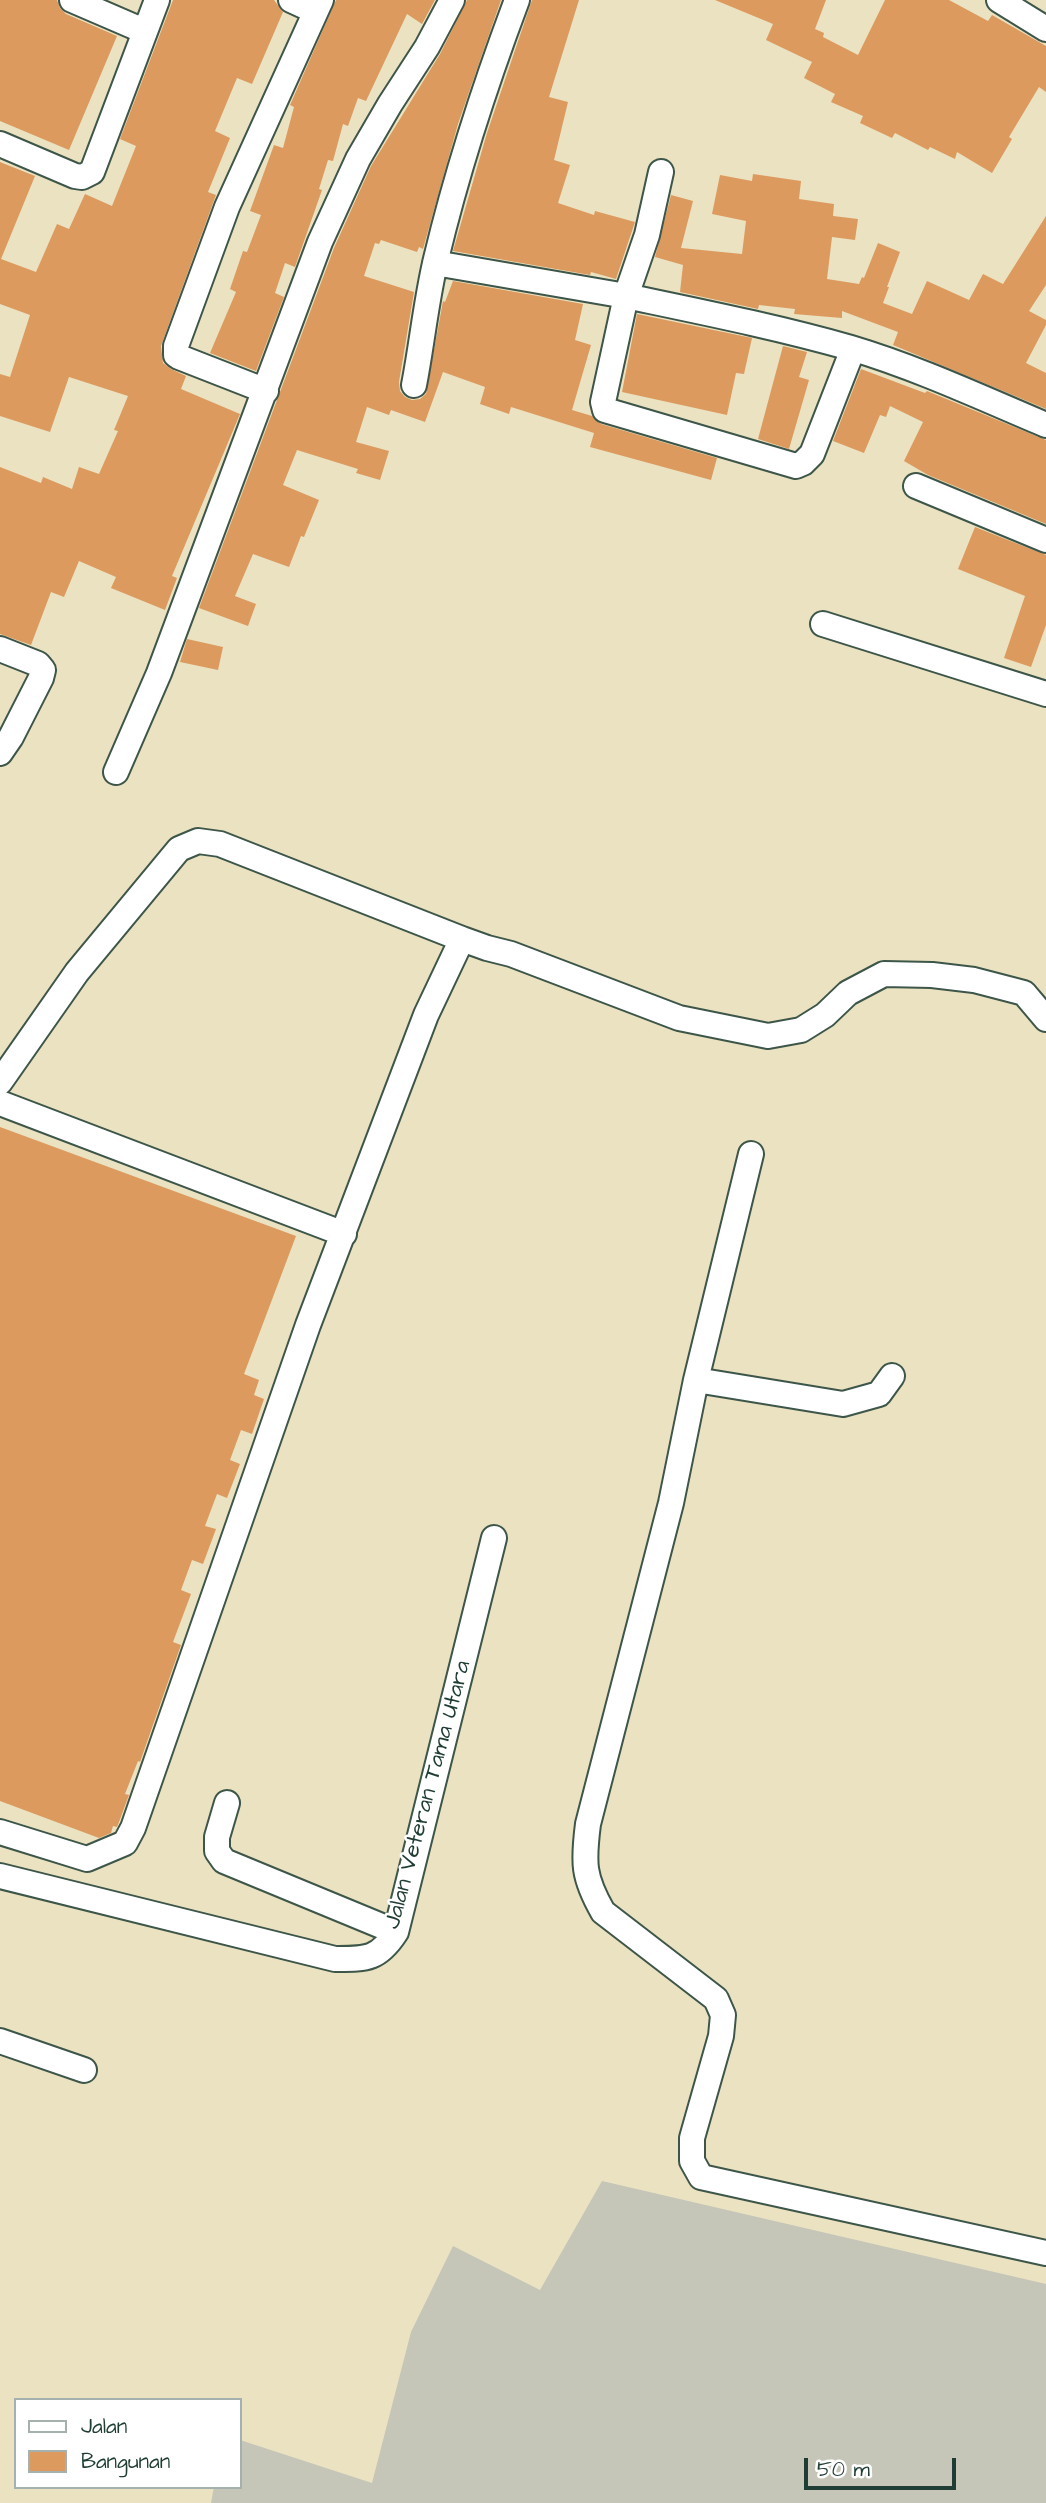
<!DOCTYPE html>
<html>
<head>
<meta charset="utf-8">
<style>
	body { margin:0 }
	#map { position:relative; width:1046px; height:2503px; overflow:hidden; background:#eae2c1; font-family:"Architects Daughter",sans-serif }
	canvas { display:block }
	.legend { position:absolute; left:14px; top:2398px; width:228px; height:91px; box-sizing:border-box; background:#fff; border:2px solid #a5b1ae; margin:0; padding:9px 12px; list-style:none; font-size:21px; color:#1f3d34 }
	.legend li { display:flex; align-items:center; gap:14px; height:35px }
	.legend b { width:35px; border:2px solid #a5b1ae }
	.scale { position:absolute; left:804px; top:2458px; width:152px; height:32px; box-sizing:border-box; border:4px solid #1f3d34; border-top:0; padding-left:9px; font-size:21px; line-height:24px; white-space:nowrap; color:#1f3d34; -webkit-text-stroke:5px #fff; paint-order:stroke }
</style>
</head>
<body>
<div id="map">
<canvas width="1046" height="2503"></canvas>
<ul class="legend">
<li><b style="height:9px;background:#fff"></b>Jalan</li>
<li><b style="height:19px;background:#dc9a5f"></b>Bangunan</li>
</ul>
<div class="scale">50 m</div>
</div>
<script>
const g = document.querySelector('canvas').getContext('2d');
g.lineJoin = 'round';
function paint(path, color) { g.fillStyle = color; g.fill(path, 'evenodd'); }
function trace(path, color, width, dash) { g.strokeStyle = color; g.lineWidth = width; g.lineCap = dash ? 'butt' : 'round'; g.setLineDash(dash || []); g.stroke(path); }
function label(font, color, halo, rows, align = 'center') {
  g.font = font + ' "Architects Daughter",sans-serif'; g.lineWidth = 5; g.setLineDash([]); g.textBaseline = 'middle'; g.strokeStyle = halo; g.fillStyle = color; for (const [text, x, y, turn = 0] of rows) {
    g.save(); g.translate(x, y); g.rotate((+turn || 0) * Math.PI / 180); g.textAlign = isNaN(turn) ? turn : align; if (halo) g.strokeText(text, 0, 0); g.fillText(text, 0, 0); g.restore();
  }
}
const industrial = new Path2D(`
	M602,2181l444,103v219h-835l3,-16h26v-47l132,43 39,-151 42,-86 87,44z`);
const building = new Path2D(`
	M0,0h57l3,8 6,6 51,22 -48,114 -69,-29z
	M173,0h101l9,12 -31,72 -15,-6 -22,53 15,7 -22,54 8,3 -55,151 2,17 8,6 15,7 -5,13 59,25 -68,162 5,2 -12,32 -54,-22 5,-11 -37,-16 -15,36 -13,-5 -20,53 -31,-11v-167l41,16 2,-6 29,12 7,-22 20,7 19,-43 -4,-1 14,-34 -59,-19 -19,55 -50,-16v-42l10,3 20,-62 -30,-11v-142l35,14 -34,83 35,13 21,-48 12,5 16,-35 27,12 24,-60 -16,-7z
	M336,0h99l-13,24 -15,-10 -41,87 -8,-3 -10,28 -5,-2 -10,37 -5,-1 -9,29 3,1 -27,77 -10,-4 -10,30 9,4 -28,74 -46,-18 26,-61 -6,-3 13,-38 4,1 14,-37 -11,-4 24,-66 9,3 11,-41 -4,-2z
	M467,0h34l-43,124 -35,125 -4,-2 -2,5 -36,-12 -2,4 -4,-1 -11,33 50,16 -15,90 1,9 5,6 7,3 8,-1 6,-5 17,-93 2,1 8,-21 130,23 -8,36 16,5 -19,65 20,6 9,8 116,34 -6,22 -121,-33 4,-14 -83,-26 -2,7 -29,-10 5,-17 -42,-15 -18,50 -34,-12 -2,5 -22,-8 -11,35 33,9 -9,29 -24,-7 2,-4 -61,-19 -14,35 36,15 -15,37 -3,-1 -12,31 -36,-13 -18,42 21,8 -8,22 -49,-18 135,-360 37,-82 69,-112z
	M532,0h47l-30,97 19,5 -14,58 16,5 -12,38 36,12 1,-4 40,11 -19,57 -25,-7 -1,3 -137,-24 34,-118z
	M715,0h111l-11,29 9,4 -1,4 35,18 27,-55h64l39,21 4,-6 54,31v46l-7,-5 -30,50 3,2 -20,34 -35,-21 -2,7 -25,-12 -2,3 -33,-17 -3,5 -32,-15 3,-7 -32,-14 4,-8 -31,-16 8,-16 -46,-22 7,-16z
	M753,174l48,7 -2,18 35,5 -1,12 25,3 -3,21 -23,-3 -5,42 32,5 3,-7 2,1 14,-35 22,9 -13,35h2l-6,16 29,11 15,-33 42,19 14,-26 20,10 43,-68v69l-17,26 17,9v5l-20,38 20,10v36l-153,-64 5,-13 -56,-21v7l-48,-4 1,-5 -36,-4 -1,4 -78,-17 3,-27 -28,-8 16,-62 22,6 -12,47 61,6 4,-33 -34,-7 8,-39 32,6z
	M637,314l115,24 -8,36 -8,-1 -9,42 -105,-23z
	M783,346l24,6 -8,25 10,3 -20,69 -31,-10z
	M861,369l64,24 2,-2 119,49v84l-118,-49 -24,-14 19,-39 -33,-16 -4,11 -6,-2 -16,38 -31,-12z
	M975,527l71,28v70l-15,42 -27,-9 21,-62 -67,-27z
	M187,639l36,8 -5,23 -38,-8z
	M0,1127l296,109 -52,138 15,6 -5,15 10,4 -12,35 -11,-4 -11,30 10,4 -13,34 -10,-4 -12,32 11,3 -13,35 -11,-4 -11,30 10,4 -18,48 8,3 -41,117 -2,-1 -13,33 4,1 -10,27 -2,5 -4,-1 -2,7 -12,5 -99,-37z`);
const minor = new Path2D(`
	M72,0l72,31
	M291,0l24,11
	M999,0l47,29
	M0,144l75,32 7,1 10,-5 65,-172
	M661,172l-14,63 -21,61c76,16 151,31 225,52 67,20 131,50 195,77
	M435,263l191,33 -23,106 2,8 191,56 7,-3 9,-9 41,-105
	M414,385c8,-41 12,-84 22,-126 21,-88 49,-174 81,-259
	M266,391l-87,-34 -3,-2v-9l51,-139 94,-207
	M916,486l130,54
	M823,624l223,70
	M0,649l38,15 5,6 -2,8 -30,59 -11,16
	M116,772l43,-99 161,-431 38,-83 32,-55 37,-57 25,-47
	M0,1082l77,-110 102,-123 19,-8 22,3 242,95
	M0,1103l344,131
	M751,1154l-55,226 -25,123 -83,321c-5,39 -5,53 15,88l113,87 7,16 -2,21 -29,102v23l9,16 345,76
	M696,1380l147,24 36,-10 13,-18
	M227,1803l-10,34v14l7,10 172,71
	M0,1832l87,27 38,-16 8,-15 175,-503 118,-310 36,-76 25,9 24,6 168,64 89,18 33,-6 24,-15 23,-22 36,-19 48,1 42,5 50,13 22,26
	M0,1876l335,83c31,0 43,1 61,-27l98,-394
	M0,2041l84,29`);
const streetNames = [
	["Jalan Veteran Tama Utara",429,1795,-75]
];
paint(industrial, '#c5c5b8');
paint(building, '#dc9a5f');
trace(minor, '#3d5649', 28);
trace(minor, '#fff', 24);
label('23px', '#1f3d34', '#fff', streetNames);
</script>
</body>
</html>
